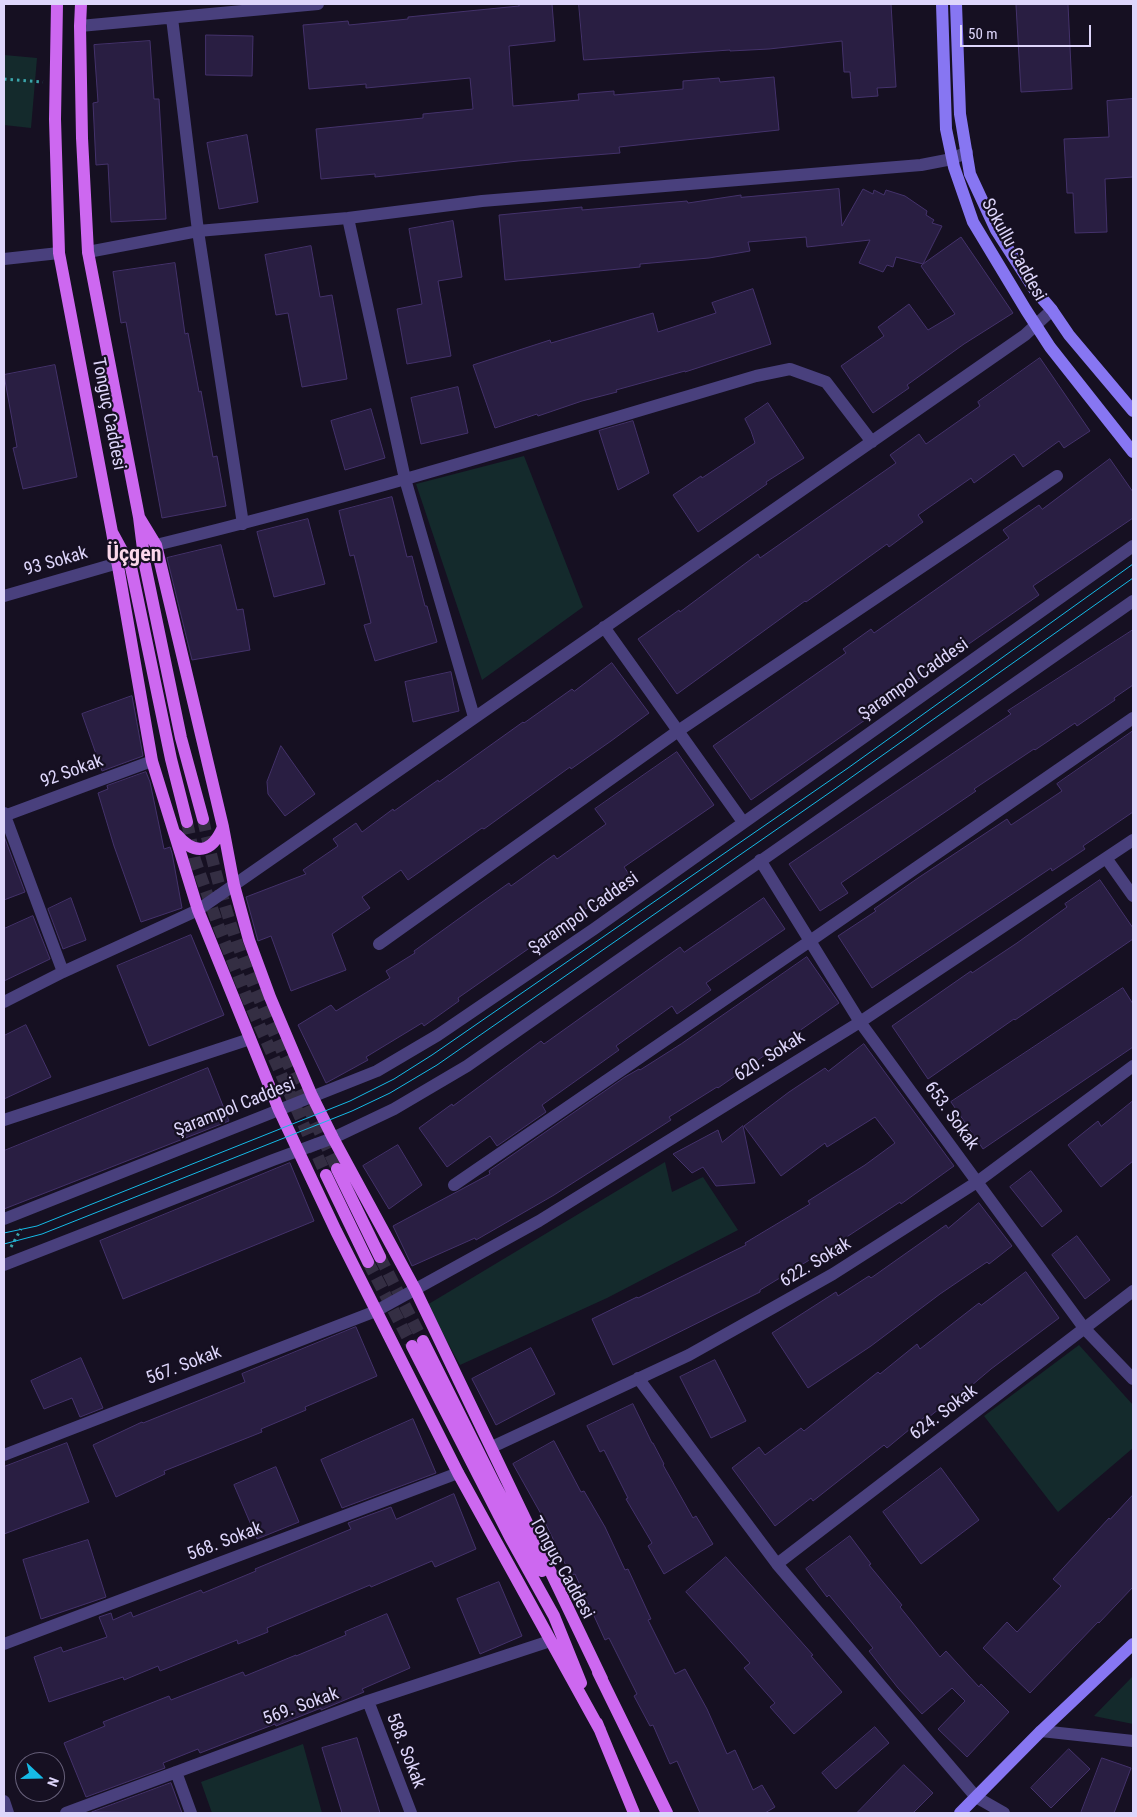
<!DOCTYPE html>
<html>
<head>
<meta charset="utf-8">
<style>
	body { margin:0 }
	#map { position:relative; width:1137px; height:1817px; overflow:hidden; background:#161022; font-family:"Roboto Condensed",sans-serif }
	canvas { display:block }
	.frame { position:absolute; inset:0; border:5px solid #ded6fb; pointer-events:none }
	.north { position:absolute; left:15px; top:1752px; width:50px; height:50px; box-sizing:border-box; background:#161022; border:1px solid #665f79; border-radius:50%; rotate:111deg; font-size:14px; font-weight:700; line-height:20px; text-align:center; color:#ded6fb }
	.north::after { content:''; display:block; margin:auto; width:18px; height:22px; background:#16bae6; clip-path:polygon(50% 0,100% 100%,50% 72%,0 100%) }
	.scale { position:absolute; left:960px; top:25px; width:131px; height:22px; box-sizing:border-box; border:2px solid #ded6fb; border-top:0; padding-left:6px; font-size:15px; line-height:18px; white-space:nowrap; color:#ded6fb; -webkit-text-stroke:4px #161022; paint-order:stroke }
</style>
</head>
<body>
<div id="map">
<canvas width="1137" height="1817"></canvas>
<div class="frame"></div>
<div class="north">N</div>
<div class="scale">50 m</div>
</div>
<script>
const g = document.querySelector('canvas').getContext('2d');
g.lineJoin = 'round';
function paint(path, color) { g.fillStyle = color; g.fill(path, 'evenodd'); }
function trace(path, color, width, dash) { g.strokeStyle = color; g.lineWidth = width; g.lineCap = dash ? 'butt' : 'round'; g.setLineDash(dash || []); g.stroke(path); }
function label(font, color, halo, rows, align = 'center') {
  g.font = font + ' "Roboto Condensed",sans-serif'; g.lineWidth = 4.5; g.setLineDash([]); g.textBaseline = 'middle'; g.strokeStyle = halo; g.fillStyle = color; for (const [text, x, y, turn = 0] of rows) {
    g.save(); g.translate(x, y); g.rotate((+turn || 0) * Math.PI / 180); g.textAlign = isNaN(turn) ? turn : align; if (halo) g.strokeText(text, 0, 0); g.fillText(text, 0, 0); g.restore();
  }
}
const green = new Path2D(`
	M4,55l33,3 -6,70 -27,-3z
	M524,456l59,151 -101,73 -66,-196z
	M665,1162l7,30 31,-15 35,53 -131,68 -147,67 -33,-60z
	M1079,1345l54,60v43l-75,64 -74,-96z
	M1133,1676v48l-39,-8z
	M303,1744l19,69h-110l-11,-31z`);
const building = new Path2D(`
	M518,4h34l3,37 -46,5 4,60 66,-6 -1,-6 36,-3v4l69,-6v-8l36,-3 1,4 54,-5 5,53 -160,17 1,6 -102,8 -143,16v-3l-54,5 -5,-50 107,-11v-4l50,-5 -3,-31 -104,10v-4l-57,5 -6,-64 45,-4 1,4 59,-6v-2l111,-11z
	M579,4h312l5,83 -19,1 1,8 -26,2 -2,-26h-6l-2,-31 -73,8 -39,2v-1l-146,10z
	M1068,4l4,85 -51,3 -5,-87z
	M206,35l47,1 -1,40 -46,-1z
	M150,41l4,58h5l7,120 -55,3 -3,-58 -12,1 -3,-62 5,-1 -4,-57z
	M1133,99v78l-28,2 2,53 -32,1 -2,-40h-6l-3,-54 45,-2 -2,-36z
	M247,135l11,67 -39,7 -12,-66z
	M839,189l3,37 21,-37 10,5 1,-4 10,5 2,-5 19,6 22,15 -1,4 8,5 -2,3 10,3 -19,38 38,-27 52,76 -49,31 -57,41 2,3 -36,25 -32,-47 43,-30 -6,-9 31,-23 19,26 27,-16 -34,-48 2,-2 -27,-7 -3,10 -6,-2 -4,7 -24,-9 11,-23 -63,7 -1,-10 -58,5 2,9 -41,7 -69,6v3l-135,13 -6,-65 83,-8v3l105,-9 1,2 53,-8v2z
	M453,221l9,56 -24,4 13,75 -44,8 -10,-55 25,-5 -13,-75z
	M311,246l9,51 12,-2 15,84 -45,8 -14,-74 -12,2 -11,-60z
	M175,263l10,71 3,-1 11,59 2,-1 12,66 4,-1 9,50 -64,12 -36,-196 -5,1 -8,-51z
	M753,289l18,55 -86,28v-1l-69,19 1,2 -35,9 -44,15 -1,-2 -42,14 -22,-63 77,-25 1,3 102,-30 5,19 58,-19 -4,-10z
	M1040,358l50,73 -26,17 -5,-7 -36,26 -9,-13 -40,29 -3,-5 -53,37 5,7 -34,25 -2,-3 -81,58 -1,-1 -128,93 -39,-55 41,-29 1,2 78,-58 2,4 136,-95 -6,-8 29,-21 7,10 54,-38 -2,-4z
	M55,365l22,112 -54,12 -10,-41 4,-1 -13,-72z
	M458,387l10,46 -47,11 -10,-46z
	M768,403l36,55 -38,24 1,2 -69,48 -25,-37 28,-19 1,2 53,-35 -4,-12 -6,-12z
	M371,409l14,49 -40,12 -14,-49z
	M633,421l16,52 -31,17 -19,-59z
	M1110,459l23,33v26l-100,68 6,9 -129,90 2,2 -161,113 -38,-54 133,-93 -3,-4 28,-20 3,4 135,-95 -6,-8 36,-25 3,4z
	M392,497l15,60 5,-1 13,50h2l10,36 -62,19 -11,-36 7,-2 -17,-68 -4,1 -11,-45z
	M308,519l17,65 -51,13 -17,-65z
	M221,545l16,65 6,-1 7,41 -58,10 -25,-102z
	M1133,630v55l-19,13 1,2 -38,26 -2,-3 -40,27 -1,-1 -60,40 2,2 -135,92 7,10 -28,18 -31,-47 222,-150 -3,-3z
	M612,663l37,50 -38,28 -40,28 -1,-2 -86,62 -2,-1 -74,52 -7,-10 -39,27 8,11 -38,26 14,36 -55,21 -20,-55 -13,5 -12,-44 60,-23 -3,-4 35,-24 -5,-7 23,-16 6,9 31,-23 1,2 44,-31 1,2 84,-60 1,1 48,-34 2,2z
	M451,672l8,39 -46,11 -8,-40z
	M132,696l11,60 -41,15 -20,-57z
	M1133,731v81l-50,34 2,3 -33,22 -1,-3 -179,120 -34,-52 38,-25 -2,-2 44,-31 89,-59 4,6 51,-34 -5,-7z
	M281,746l34,48 -30,22 -17,-22 -1,-12z
	M677,752l37,53 -90,62 7,10 -173,121 1,3 -35,25 -2,-3 -56,34 2,3 -42,23 -28,-58 33,-20 5,6 54,-33 -4,-7 29,-18 -1,-2 61,-44 34,-24 2,3 43,-31 3,4 49,-35 -11,-15z
	M146,772l4,10 14,67 6,-2 2,6 10,55 -41,14 -27,-76 -16,-53 10,-4 -1,-3z
	M4,836l21,56 -21,8z
	M1100,880l33,48v11l-118,81 -1,-1 -86,60 -36,-53 79,-55 1,2 45,-30 50,-36 -2,-3z
	M71,898l15,42 -23,9 -15,-40z
	M764,898l21,31 -79,54 5,7 -34,24 -5,-8 -56,40 3,4 -77,55 4,7 -49,34 -7,-10 -43,31 -28,-39 33,-24 1,2 88,-65 3,3 136,-97 4,5z
	M33,916l17,43 -46,22v-52z
	M191,935l33,80 -75,31 -32,-80z
	M807,957l32,46 -121,85 -1,-1 -48,30 2,3 -117,75 -78,45 -1,-2 -63,28 -19,-40 97,-52 -1,-3 136,-94 14,-8 1,1 41,-26z
	M1123,988l10,16v43l-150,102 -32,-47z
	M26,1025l25,52 -47,22v-63z
	M864,1044l90,122 -53,38 -1,-2 -61,40 -79,48v2l-147,73 -21,-46 45,-22 1,1 108,-53 -1,-2 65,-39 -2,-3 57,-36 30,-22 -20,-26 -48,30 -2,-4 -44,33 -37,-50 45,-34 36,-24 3,3z
	M208,1068l21,53 -225,88v-58z
	M1133,1101v60l-32,26 -33,-42 30,-24 3,5z
	M743,1126l12,57 -39,3 -13,-19 -11,6 -19,-19 45,-24 4,12z
	M398,1145l24,40 -33,24 -26,-43z
	M290,1163l24,58 -191,78 -23,-58z
	M1031,1171l31,40 -20,16 -32,-40z
	M979,1203l33,43 -23,18 -2,-2 -47,32 -69,52 -63,42 -36,-55 64,-41 2,4 31,-20 2,2 75,-53 2,3z
	M1077,1236l33,44 -25,19 -33,-44z
	M1026,1272l33,46 -68,51 -26,22 -1,-2 -35,28 -2,-2 -40,33 -3,-3 -71,56 -2,-3 -36,28 -43,-58 27,-21 6,8 36,-27 3,3 74,-59 2,2 37,-30 3,5 59,-46 2,2z
	M356,1327l21,49 -72,31 1,3 -45,19 1,3 -98,39 1,3 -49,23 -23,-52 49,-23 1,1 102,-41 -3,-8z
	M531,1348l24,46 -59,31 -24,-46z
	M81,1358l22,50 -23,9 -8,-19 -28,11 -13,-28z
	M715,1360l31,61 -35,17 -31,-61z
	M633,1404l19,39h1l11,21 -1,1 30,53 3,-2 17,28 -49,30 -16,-28 4,-3 -26,-44 2,-1 -24,-48 -4,2 -13,-26z
	M413,1419l23,54 -94,35 -21,-48z
	M554,1441l27,51 3,-1 21,36 20,43 3,-1 23,50 -3,1 27,54 10,-5 22,40 20,45 8,-4 18,40 9,-5 13,22 -10,6h-65l-23,-52 -7,3 -17,-39 -3,1 -16,-30 3,-2 -28,-56 -4,2 -30,-66 -4,2 -30,-62 -28,-50z
	M67,1443l22,59 -85,32v-67z
	M276,1467l23,55 -42,17 -23,-54z
	M941,1468l38,52 -58,44 -38,-52z
	M454,1494l22,55 -41,18 -3,-6 -61,26 -1,-2 -103,43 1,4 -30,12 -1,-4 -77,31 -2,-5 -34,14 -1,-3 -74,25 -15,-45 27,-10 2,5 44,-15 -8,-20 12,-4 2,7 18,-8 2,5 68,-27 2,3 53,-22 -1,-2 96,-40 -3,-6 43,-16 5,12z
	M1133,1495v92l-34,36 -1,-1 -68,71 -47,-45 24,-26 10,10 44,-46 -8,-7 56,-61 1,1z
	M850,1536l21,28 -2,1 33,40 -2,2 40,50 6,-6 33,36 2,-3 28,28 -42,45 -29,-28 27,-28 -13,-13 -30,26 -24,-26 -29,-37 4,-3 -44,-53 -2,2 -21,-28z
	M88,1540l18,57 -65,22 -18,-59z
	M726,1557l87,98 -2,1 31,36 -48,42 -24,-27 5,-4 -31,-35 6,-5 -64,-71z
	M499,1582l23,54 -42,18 -23,-55z
	M387,1614l23,54 -48,21 2,3 -43,18v-2l-45,18 -1,-2 -75,29 -2,-4 -35,14 2,5 -79,29 -22,-54 41,-17 -2,-4 66,-26 2,4 72,-28 2,4 51,-21v1l50,-21 -1,-3z
	M875,1727l14,16 -53,46 -14,-16z
	M357,1738l23,75h-38l-20,-65z
	M1069,1749l21,20 -39,39 -20,-20z
	M1102,1758l29,10 -17,45h-33z
	M904,1765l29,28 -20,20h-56z
	M171,1783l11,30 -90,-1z`);
const primaryTunnel = new Path2D(`
	M203,819c9,42 20,83 34,124 28,77 66,152 100,226
	M187,822l8,38 23,65 30,75 78,175
	M380,1257l43,84
	M368,1262l44,84`);
const path = new Path2D(`
	M4,79l39,3
	M11,1247l10,-18`);
const street = new Path2D(`
	M172,18l26,213 45,293
	M80,26l238,-22
	M348,218l57,261 69,238
	M88,252l110,-21 150,-13 134,-17 439,-36 31,-6 15,-7
	M4,259l55,-6
	M156,545c202,-49 401,-110 600,-169l34,-7 36,13 46,60
	M4,596l114,-33
	M604,627l139,195
	M4,813l59,159
	M4,816l148,-55
	M1106,858l27,38
	M760,860l100,162 224,306 49,51
	M379,944l299,-213 379,-255
	M4,1002l59,-30 135,-62 827,-575 27,-25
	M4,1120l246,-81
	M454,1185l356,-244 323,-223
	M4,1219l373,-148 61,-36 156,-106 539,-383
	M4,1265l269,-105 60,-22 61,-29 73,-43 666,-465
	M638,1378l139,186 199,233 28,16
	M492,1447l197,-92 144,-81 144,-92 156,-116
	M4,1455l372,-144 163,-90 321,-199 273,-182
	M777,1564l356,-273
	M4,1644l454,-171
	M368,1701l43,112
	M1041,1731l92,10
	M176,1772l15,41
	M4,1801l4,12
	M66,1813l302,-112 182,-60`);
const secondary = new Path2D(`
	M942,4l4,125 8,38 19,55 53,88 24,37 83,105
	M956,4l4,110 10,60 26,56 38,59 18,21 17,25 64,76
	M960,1813l81,-82 92,-87`);
const primary = new Path2D(`
	M57,4l-2,115 4,134 53,279 19,35 40,192 16,63
	M81,4l-1,22 2,112 6,114 51,265 6,48 36,173 22,81
	M139,517l17,28 67,282 11,58 15,55 21,57 42,99 21,42 82,151 187,390
	M112,532l40,229 46,149 81,200 57,121 122,242 142,257
	M177,835c18,21 35,18 46,-8
	M337,1169l43,88
	M326,1175l42,87
	M423,1341l73,146 46,84
	M412,1346l98,191 44,79 27,67
	M598,1672l69,141
	M597,1723l37,90`);
const tram = new Path2D(`
	M4,1233l33,-7 313,-125 44,-22 38,-24 416,-287 285,-204
	M4,1244l38,-10 310,-123 38,-18 47,-28 395,-274 301,-213`);
const streetNames = [
	["Sokullu Caddesi",1013,250,61],
	["Tonguç Caddesi",108,414,79],
	["93 Sokak",56,562,-16],
	["Şarampol Caddesi",914,680,-35],
	["92 Sokak",72,772,-20],
	["Şarampol Caddesi",584,914,-35],
	["620. Sokak",770,1057,-32],
	["Şarampol Caddesi",235,1108,-22],
	["653. Sokak",951,1116,54],
	["622. Sokak",816,1263,-31],
	["567. Sokak",184,1366,-21],
	["624. Sokak",944,1413,-37],
	["568. Sokak",225,1542,-21],
	["Tonguç Caddesi",561,1568,61],
	["569. Sokak",301,1707,-20],
	["588. Sokak",405,1751,69]
];
const districtNames = [
	["Üçgen",134,555]
];
paint(green, '#142a2c');
paint(building, '#291e42');
trace(building, '#44326b', 1);
trace(primaryTunnel, '#342e43', 12, [12, 6]);
trace(path, '#3ba4aa', 3, [2.5, 4]);
trace(street, '#49407d', 12);
trace(secondary, '#8776f2', 12);
trace(primary, '#cd68f0', 12);
trace(tram, '#16bae6', 1);
label('18px', '#ded6fb', '#161022', streetNames);
label('bold 22px', '#fbd8ea', '#161022', districtNames);
</script>
</body>
</html>
